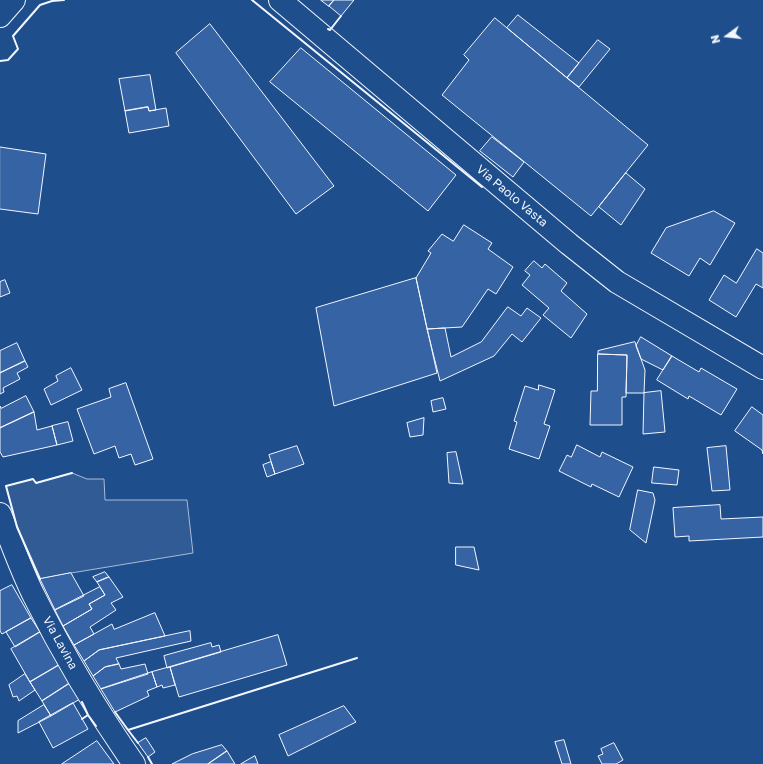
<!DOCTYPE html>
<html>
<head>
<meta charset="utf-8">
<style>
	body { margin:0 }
	#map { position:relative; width:763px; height:764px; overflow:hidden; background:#1f4e8c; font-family:"Golos Text",sans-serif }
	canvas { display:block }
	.north { position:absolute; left:707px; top:16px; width:40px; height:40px; -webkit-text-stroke:3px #1f4e8c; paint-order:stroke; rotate:255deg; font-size:11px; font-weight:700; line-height:16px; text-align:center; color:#f2f6ff }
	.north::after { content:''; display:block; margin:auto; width:14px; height:18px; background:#f2f6ff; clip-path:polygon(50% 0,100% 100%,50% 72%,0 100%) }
</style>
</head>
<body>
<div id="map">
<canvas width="763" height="764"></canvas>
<div class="north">N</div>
</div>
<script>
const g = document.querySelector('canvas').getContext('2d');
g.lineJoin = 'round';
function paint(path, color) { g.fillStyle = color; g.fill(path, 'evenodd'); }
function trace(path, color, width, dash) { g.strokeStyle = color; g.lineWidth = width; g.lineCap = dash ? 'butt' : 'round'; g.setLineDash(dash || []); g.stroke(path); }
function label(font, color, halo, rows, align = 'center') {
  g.font = font + ' "Golos Text",sans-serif'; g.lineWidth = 3; g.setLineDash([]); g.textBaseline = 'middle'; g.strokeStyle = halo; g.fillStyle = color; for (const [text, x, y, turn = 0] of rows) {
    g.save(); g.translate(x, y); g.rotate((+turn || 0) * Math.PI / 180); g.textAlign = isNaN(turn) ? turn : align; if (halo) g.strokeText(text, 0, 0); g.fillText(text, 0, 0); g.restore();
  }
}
const parking = new Path2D(`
	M72,473l15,6h17l1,21h82l6,53 -122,20 -31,6 -23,-52 -11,-41 27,-7 3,4z`);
const building = new Path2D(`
	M321,0h13l-5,6z
	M334,0h20l-13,16 -12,-10z
	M518,15l61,48 -12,15 -60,-50z
	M495,18l153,127 -57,71 -149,-121 27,-35 -5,-5z
	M210,24l124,162 -38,28 -120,-161z
	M598,40l12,9 -31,38 -12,-9z
	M301,48l155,127 -28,36 -158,-129z
	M150,75l6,35 -7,1 -1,-4 -23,4 -6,-32z
	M148,107l1,4 17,-3 3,18 -40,7 -4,-22z
	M492,137l32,25 -11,15 -33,-26z
	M0,147l46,7 -8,60 -38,-5z
	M626,173l19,16 -24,36 -22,-18z
	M714,211l21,12 -25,42 -10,-7 -11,18 -38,-23 15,-25z
	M464,225l28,18 -4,6 25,18 -17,27 -8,-5 -26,38 -35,2 -11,-51 15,-25 -3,-2 14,-17 11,7z
	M757,249l6,4v35l-7,-4 -20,33 -27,-17 15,-25 12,8z
	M534,261l8,7 3,-4 22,19 -6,8 26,23 -16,24 -28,-23 6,-7 -27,-23 8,-10 -5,-4z
	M416,278l21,95 -103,33 -18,-98z
	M5,280l5,13 -10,4v-15z
	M508,307l13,9 6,-8 14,10 -19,24 -10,-8 -18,22 -54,25 -13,-52 18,-1 6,29 30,-15z
	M641,337l31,19 -9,14 -22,-11 -5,-13z
	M635,342l10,28 -1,23h-18l1,-38 -29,-1v-3z
	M17,343l8,18 -25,12v-22z
	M598,354l29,1 -1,42h-4v28h-32l1,-34h6z
	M672,356l27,16 2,-4 36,21 -16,26 -32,-19 -1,3 -31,-19z
	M25,361l3,6 -11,6 3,6 -17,9 1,4 -4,2v-21z
	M71,368l11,22 -31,15 -7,-16 14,-8 -2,-5z
	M126,383l27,76 -18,6 -4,-11 -12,4 -4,-12 -21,8 -17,-45 34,-12 -2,-8z
	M539,385l16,5 -11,34 6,2 -11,33 -30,-10 8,-27 -3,-1 11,-35 13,4z
	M661,391l4,41 -22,2 1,-41z
	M26,396l8,16 -34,16v-22l1,2z
	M443,398l3,11 -13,3 -2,-11z
	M752,407l11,8v39l-1,-4 -27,-19z
	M34,412l3,18 15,-4 5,19 -54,12 -3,-5v-24z
	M424,418l-1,17 -13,2 -3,-14z
	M68,422l5,19 -16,4 -5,-19z
	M577,445l23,12 2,-5 31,15 -14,30 -27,-13 -1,3 -32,-16 8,-16 4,2z
	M297,446l7,18 -29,10 -6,-19z
	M726,446l4,44 -18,1 -5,-43z
	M456,452l7,32 -14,-1 -2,-30z
	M271,462l4,12 -8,3 -4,-12z
	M654,467l25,3 -2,15 -25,-2z
	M638,490l15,3 2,7 -9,43 -16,-13z
	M720,505l1,14 42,-2v20l-74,4v-5l-14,1 -2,-29z
	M456,547h18l5,23 -23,-5z
	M105,572l4,5 -12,5 -4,-5z
	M71,573l13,23 -29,14 -15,-31z
	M109,577l14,20 -12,6 5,7 -26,17 4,7 -20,11 -11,-19 29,-17 -3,-5 16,-9 -8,-13z
	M12,585l19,33 -29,16 -2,-3v-40z
	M100,587l5,8 -16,9 3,5 -29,17 -8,-16z
	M155,613l10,23 -66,14 -15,11 -10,-16 38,-21 2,5z
	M31,618l9,14 -25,15 -9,-15z
	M190,631l1,10 -75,17 3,6 -14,3 -12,9 -9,-15 15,-11z
	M40,632l19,33 -29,17 -19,-33z
	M278,635l9,30 -108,32 -9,-30z
	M211,643l1,4 7,-2 2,7 -54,16 -3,-12z
	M119,664l2,5 24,-5 3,10 -47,15 -8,-13 12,-9z
	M59,665l11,18 -28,18 -12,-19z
	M170,667l5,18 -12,3 -1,-3 -5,2 -5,-15z
	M152,672l5,15 -10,4 2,5 -34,16 -14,-23z
	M25,674l10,16 -16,11 -2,-5 -4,1 -4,-12z
	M70,683l10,16 -29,17 -9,-15z
	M73,703l15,26 -35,19 -14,-26z
	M44,705l7,11 -33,17v-12z
	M344,706l12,16 -68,34 -9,-21z
	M146,738l9,14 -7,5 -10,-14z
	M564,740l7,24h-9l-7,-22z
	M97,741l17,23h-52z
	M614,743l9,17 -7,4h-14l-4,-8 5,-2 -2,-5z
	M222,745l5,6 -19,13h-36l20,-10z
	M227,751l8,13h-27z
	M255,756l3,8h-17z`);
const tertiary = new Path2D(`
	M280,0l289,244 48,38 146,86
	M0,514c11,27 21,56 34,82 29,58 63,115 100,168`);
const secondary = new Path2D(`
	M0,16l14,-16`);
const wall = new Path2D(`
	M252,0l230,187
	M328,29l2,1 11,-14
	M0,61l8,-1 10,-11 -5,-13 27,-31 12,-4 12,-1
	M40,579l-23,-52 -11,-41 27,-7 3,4 36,-10
	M82,702l6,13 -6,4
	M115,712l13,18
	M88,715l8,11
	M138,743l-10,-13 229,-72
	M148,757l4,7`);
const streetNames = [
	["Via Paolo Vasta",512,196,40],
	["Via Lavina",60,643,61]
];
paint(parking, '#305b95');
trace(parking, '#a8bbd7', 1);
paint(building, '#3563a3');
trace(building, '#f2f6ff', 1);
trace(tertiary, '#f2f6ff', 24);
trace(secondary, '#f2f6ff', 24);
trace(tertiary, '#1f4e8c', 22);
trace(secondary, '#1f4e8c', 22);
trace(wall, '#f2f6ff', 2);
label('12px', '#f2f6ff', '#1f4e8c', streetNames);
</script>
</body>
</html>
